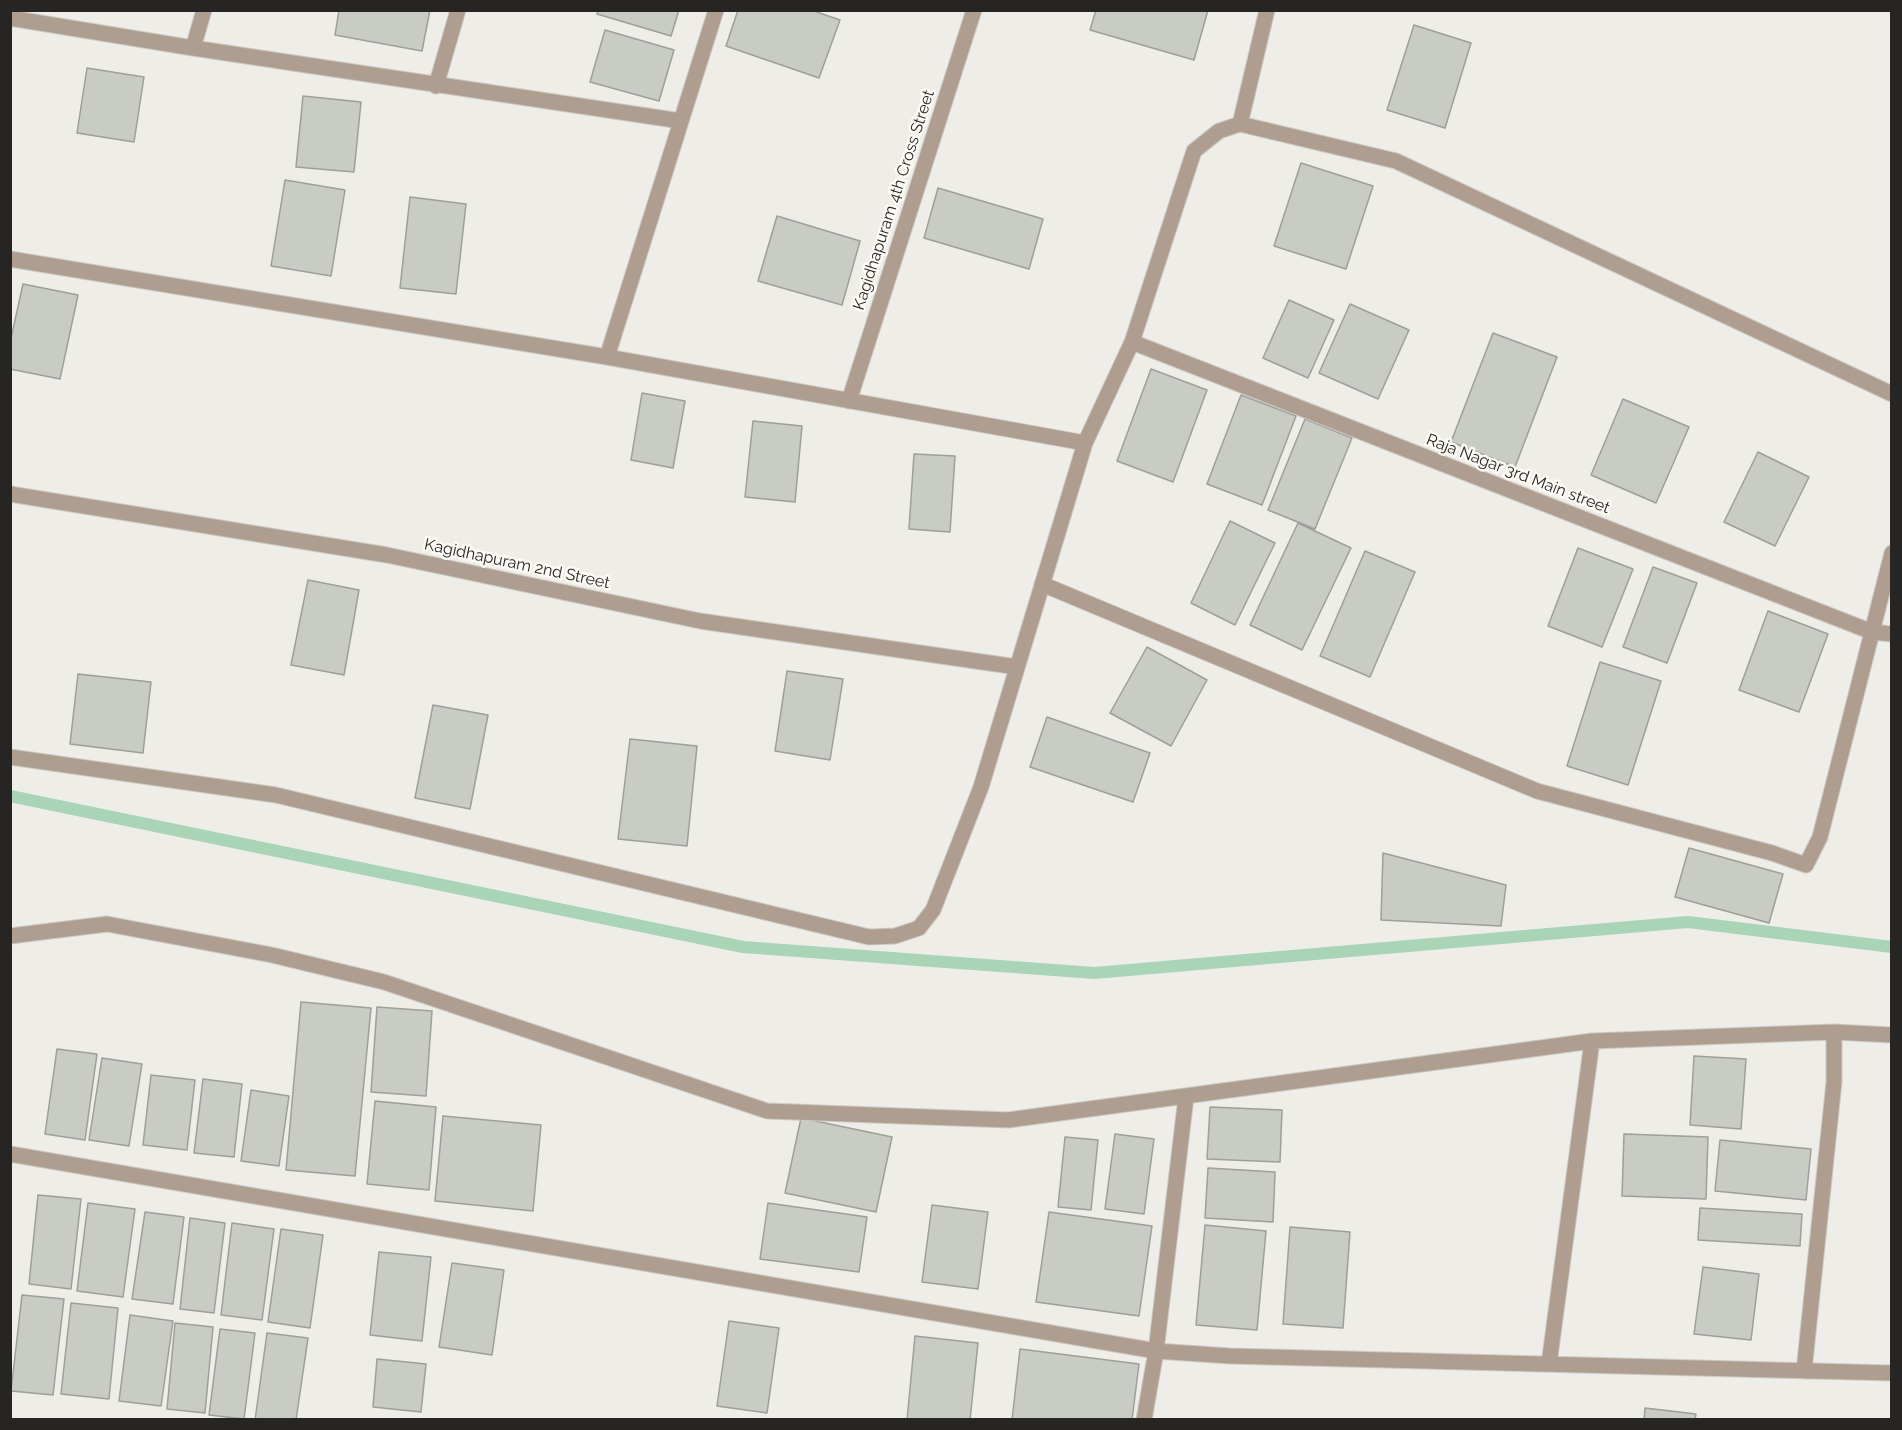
<!DOCTYPE html>
<html>
<head>
<meta charset="utf-8">
<style>
	body { margin:0 }
	#map { position:relative; width:1902px; height:1430px; overflow:hidden; background:#efede7; font-family:Raleway,sans-serif }
	canvas { display:block }
	.frame { position:absolute; inset:0; border:12px solid #262523; pointer-events:none }
</style>
</head>
<body>
<div id="map">
<canvas width="1902" height="1430"></canvas>
<div class="frame"></div>
</div>
<script>
const g = document.querySelector('canvas').getContext('2d');
g.lineJoin = 'round';
function trace(path, color, width, dash) { g.strokeStyle = color; g.lineWidth = width; g.lineCap = dash ? 'butt' : 'round'; g.setLineDash(dash || []); g.stroke(path); }
function paint(path, color) { g.fillStyle = color; g.fill(path, 'evenodd'); }
function label(font, color, halo, rows, align = 'center') {
  g.font = font + ' Raleway,sans-serif'; g.lineWidth = 5; g.setLineDash([]); g.textBaseline = 'middle'; g.strokeStyle = halo; g.fillStyle = color; for (const [text, x, y, turn = 0] of rows) {
    g.save(); g.translate(x, y); g.rotate((+turn || 0) * Math.PI / 180); g.textAlign = isNaN(turn) ? turn : align; if (halo) g.strokeText(text, 0, 0); g.fillText(text, 0, 0); g.restore();
  }
}
const stream = new Path2D(`
	M10,796l733,151 351,26 594,-51 204,25`);
const building = new Path2D(`
	M339,10h91l-8,41 -87,-16z
	M598,10h81l-8,26 -74,-22z
	M738,10h73l29,10 -21,58 -93,-32z
	M1096,10h112l-14,50 -104,-30z
	M1414,25l57,18 -26,85 -58,-18z
	M605,30l69,20 -15,51 -69,-19z
	M87,68l57,9 -10,65 -57,-9z
	M303,96l58,6 -7,70 -58,-5z
	M1301,163l72,23 -27,83 -72,-23z
	M285,180l60,10 -14,86 -60,-10z
	M938,188l105,31 -14,50 -105,-31z
	M410,197l56,7 -10,90 -56,-6z
	M777,216l83,25 -18,64 -84,-24z
	M23,284l55,11 -18,84 -50,-10v-26z
	M1289,300l45,20 -26,58 -45,-20z
	M1350,304l59,26 -31,69 -59,-26z
	M1493,333l64,24 -42,110 -64,-25z
	M1151,369l56,21 -34,92 -56,-21z
	M642,393l43,8 -12,67 -42,-8z
	M1241,395l55,21 -34,89 -55,-21z
	M1623,399l66,28 -33,76 -65,-28z
	M1305,419l47,19 -37,91 -47,-19z
	M753,421l49,5 -7,76 -50,-5z
	M1758,452l51,25 -34,69 -51,-24z
	M914,454l41,2 -5,76 -41,-3z
	M1230,521l45,22 -40,82 -44,-22z
	M1298,523l53,25 -49,102 -52,-25z
	M1578,548l55,21 -31,78 -54,-21z
	M1365,551l50,21 -45,105 -50,-21z
	M1653,567l44,16 -30,80 -44,-16z
	M308,580l51,10 -15,85 -53,-10z
	M1768,611l60,23 -29,78 -60,-22z
	M1147,647l60,33 -36,66 -61,-33z
	M1600,662l61,19 -33,104 -61,-19z
	M787,671l56,8 -13,81 -55,-9z
	M78,674l73,8 -8,71 -73,-9z
	M433,705l55,10 -18,94 -55,-11z
	M1047,717l103,36 -17,49 -103,-35z
	M630,739l67,7 -10,100 -69,-7z
	M1689,848l94,26 -14,49 -94,-26z
	M1383,853l123,32 -5,41 -120,-6z
	M301,1002l70,6 -16,168 -69,-6z
	M377,1007l55,4 -6,85 -55,-4z
	M57,1049l40,5 -12,86 -40,-6z
	M1694,1056l52,3 -5,70 -51,-4z
	M102,1058l40,6 -13,82 -40,-6z
	M151,1075l44,5 -8,70 -44,-5z
	M203,1079l39,5 -8,73 -40,-4z
	M251,1090l38,6 -10,70 -38,-5z
	M375,1101l61,6 -7,83 -62,-6z
	M1210,1107l72,3 -2,52 -73,-3z
	M443,1116l98,9 -8,86 -98,-10z
	M801,1118l91,19 -16,75 -91,-19z
	M1115,1134l39,5 -10,75 -39,-5z
	M1624,1134l84,3 -2,62 -84,-3z
	M1065,1137l33,3 -7,70 -33,-3z
	M1720,1140l91,9 -5,51 -91,-9z
	M1208,1168l67,4 -2,50 -68,-4z
	M38,1195l43,4 -10,90 -42,-5z
	M88,1203l47,6 -12,88 -46,-6z
	M768,1203l99,14 -8,55 -99,-13z
	M932,1205l56,7 -10,77 -56,-7z
	M1700,1208l102,6 -2,32 -102,-6z
	M145,1212l39,5 -11,87 -41,-5z
	M1049,1212l103,14 -13,90 -103,-14z
	M190,1218l35,5 -11,90 -34,-4z
	M232,1223l42,6 -12,91 -41,-5z
	M1205,1225l61,6 -9,99 -61,-5z
	M1290,1227l60,5 -7,96 -60,-4z
	M281,1229l42,6 -13,93 -42,-6z
	M379,1252l52,5 -9,84 -52,-6z
	M452,1263l52,7 -12,85 -53,-8z
	M1703,1267l56,7 -8,66 -57,-6z
	M22,1295l42,4 -11,96 -42,-4z
	M71,1303l47,5 -9,91 -48,-5z
	M130,1315l43,6 -12,85 -42,-5z
	M729,1321l50,7 -12,85 -50,-7z
	M175,1323l38,4 -8,86 -38,-4z
	M220,1329l35,4 -11,86 -35,-4z
	M267,1333l41,5 -12,82h-41z
	M915,1336l63,7 -8,77h-63z
	M1020,1349l119,15 -7,56h-120z
	M377,1359l49,5 -5,48 -48,-5z
	M1645,1408l51,6 -1,6h-51z`);
const minor = new Path2D(`
	M10,18l183,30 488,73
	M193,48l11,-38
	M436,86l22,-76
	M1240,124l27,-114
	M10,259l597,98 478,86
	M1132,342l740,290 20,2
	M607,357l109,-347
	M849,401l125,-391
	M10,494l377,61 313,66 317,46
	M1042,584l495,207 235,62 34,12 14,-28 72,-284
	M10,757l266,38 593,142 26,-1 24,-8 14,-18 48,-123 104,-344 47,-101 62,-191 25,-20 21,-7 156,37 496,233
	M10,936l97,-12 165,31 112,27 383,129 241,9 584,-79 242,-9 58,3
	M10,1154l1146,197 74,5 662,17
	M1549,1364l43,-323
	M1804,1371l30,-289v-50
	M1144,1420l12,-69 30,-254`);
const streetNames = [
	["Kagidhapuram 4th Cross Street",894,200,-72],
	["Raja Nagar 3rd Main street",1518,474,21],
	["Kagidhapuram 2nd Street",517,564,12]
];
trace(stream, '#a9d4b6', 12);
paint(building, '#c9cbc5');
trace(building, '#9d9f9a', 1.5);
trace(minor, '#cbc9c4', 17);
trace(minor, '#af9e90', 15);
label('16px', '#262523', '#fcfaf4', streetNames);
</script>
</body>
</html>
